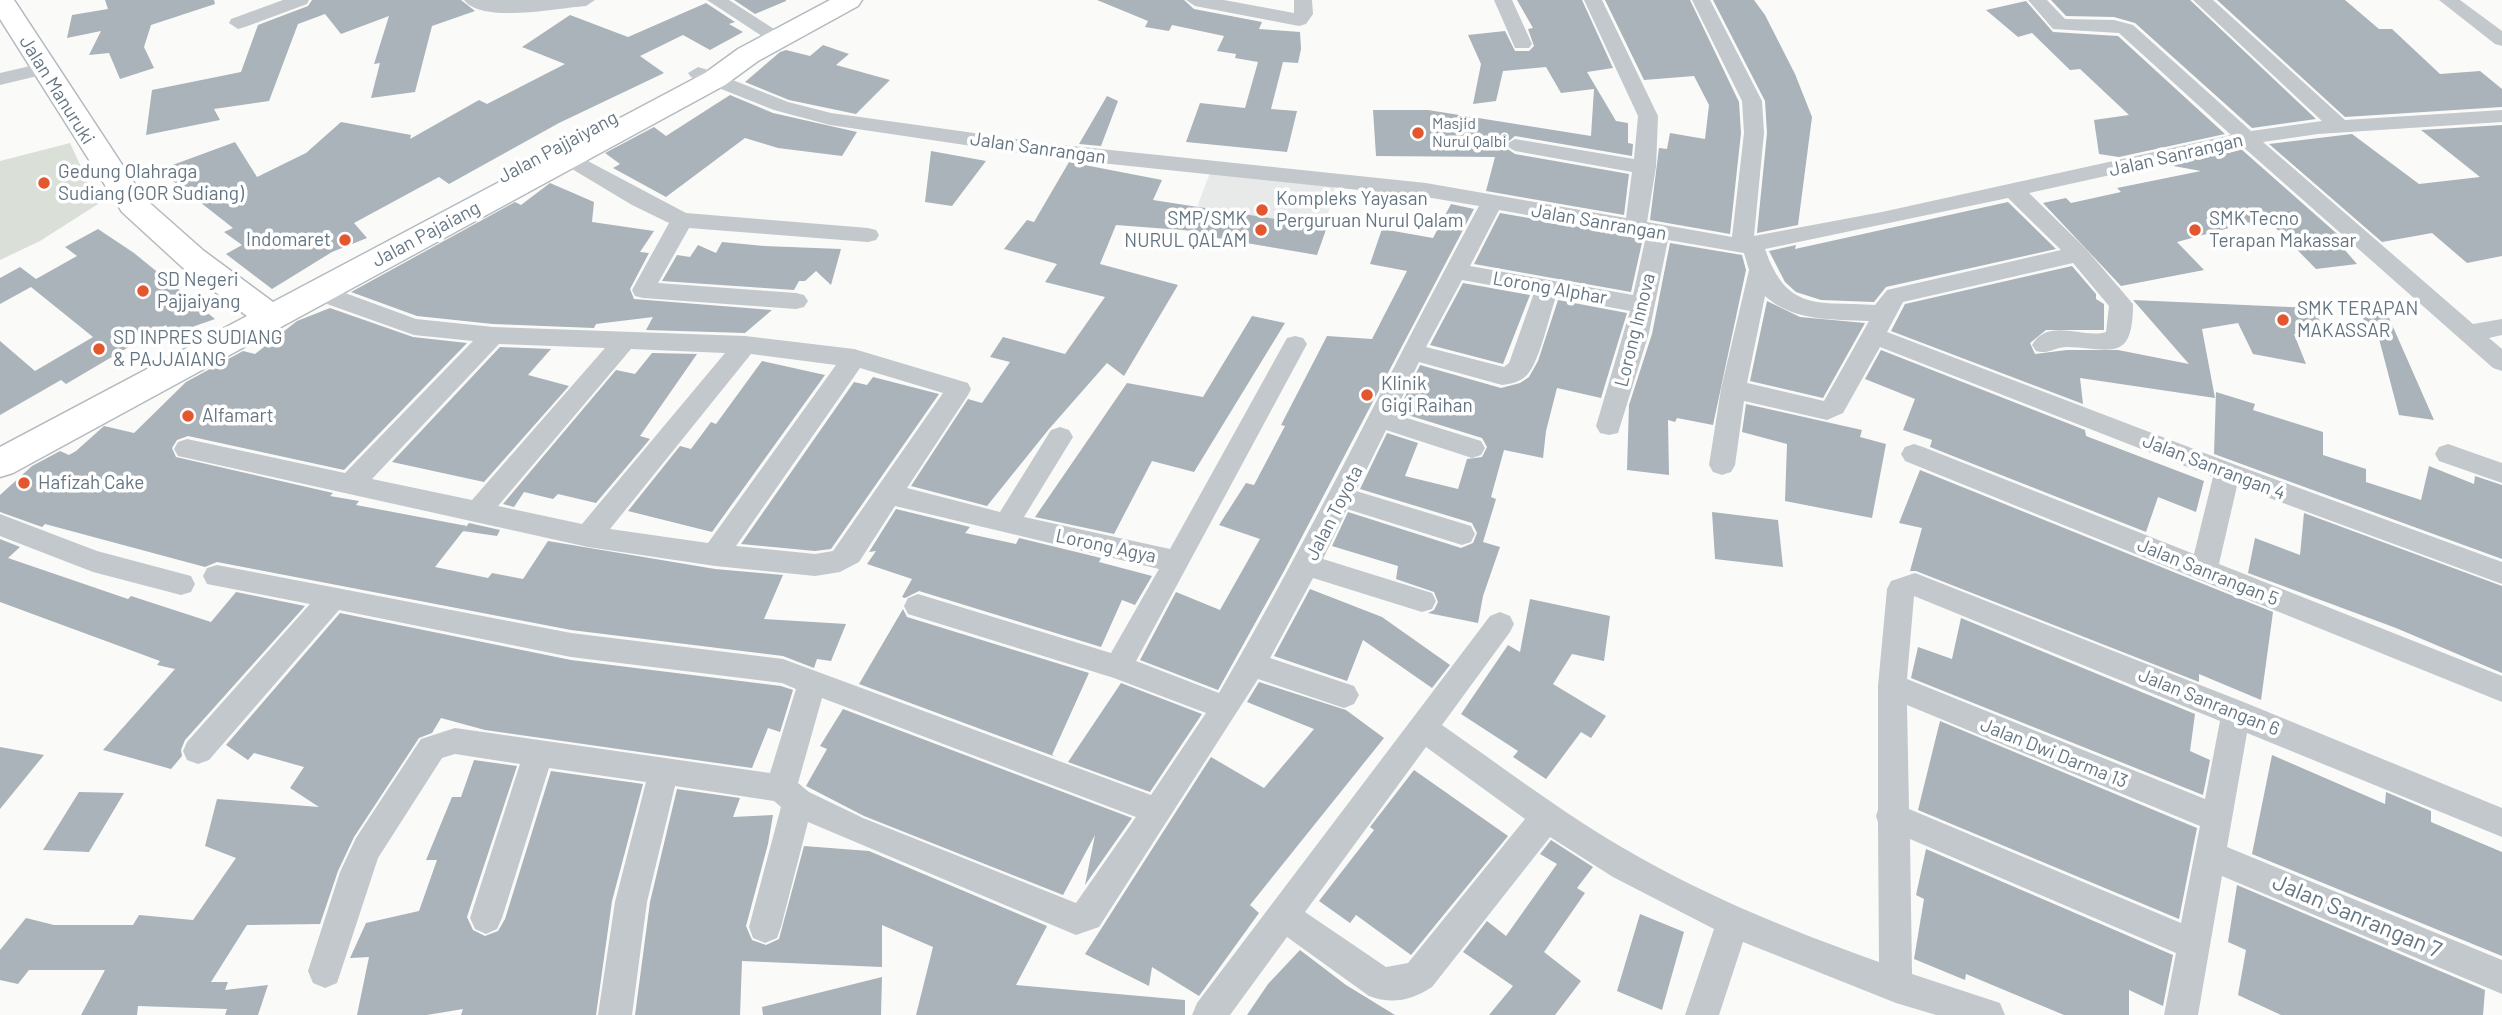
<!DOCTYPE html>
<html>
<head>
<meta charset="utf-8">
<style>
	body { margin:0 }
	canvas { display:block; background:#fafaf8 }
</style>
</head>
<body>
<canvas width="2502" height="1015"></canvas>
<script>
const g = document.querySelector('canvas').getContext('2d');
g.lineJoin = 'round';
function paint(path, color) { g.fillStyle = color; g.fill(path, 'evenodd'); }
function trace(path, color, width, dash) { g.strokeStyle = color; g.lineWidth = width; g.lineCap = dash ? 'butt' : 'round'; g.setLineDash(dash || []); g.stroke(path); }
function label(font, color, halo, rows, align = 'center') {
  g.font = font + ' Barlow,sans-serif'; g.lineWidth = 7; g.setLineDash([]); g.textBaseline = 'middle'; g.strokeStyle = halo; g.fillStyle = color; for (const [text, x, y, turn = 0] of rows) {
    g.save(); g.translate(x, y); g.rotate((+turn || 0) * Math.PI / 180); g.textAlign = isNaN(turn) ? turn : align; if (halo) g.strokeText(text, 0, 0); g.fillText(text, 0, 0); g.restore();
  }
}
const built = new Path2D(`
	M1210,173l125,14 -18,68 -130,-22z`);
const green = new Path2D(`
	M70,143l28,61 -58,37 -40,19v-99z`);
const building = new Path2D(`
	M105,0h109l1,4 -64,21 -7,22 10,21 -34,11 -11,-26 -20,2 12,-24 -34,7 5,-23 36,-6z
	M312,0h149l14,11 -43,15 -17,66 -44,6 9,-35 -6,1 15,-48 -48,18 -16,-20 -27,10 -29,77 -55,8 6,11 -74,15 6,-45 89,-18 17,-47 50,-19z
	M734,0h52v1l-31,13z
	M1097,0h87l10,9 68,13 -3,7 41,3 1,17 -3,14 -15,-1 -12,47 26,2 -10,41 -101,-10 14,-39 45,5 13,-46 -23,-4 1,-4 -19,-3 7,-15 -52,-11 -3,6 -24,-4 3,-6z
	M1517,0h65l31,68 -26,4 29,49 12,2v20l5,1 -1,12 -117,-20 -12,10 12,8 114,20 -5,41 -138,-24 9,-34 -119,-1 -3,-46h55l163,26 3,-47 -33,4 -15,-26 -43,4 -7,30 -23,3 8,-40 -13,-29 37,-4 10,20h14l5,-5 -6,-17 5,-1z
	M1605,0h85l49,102 2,31 -11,101 -80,-14 9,-72 8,1 3,-16 35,6 4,-34 -15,-29 -50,4z
	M1713,0h41l11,15 30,59 17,43 -14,108 -41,8 10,-100 -2,-32z
	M2051,0h139l126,119 -64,9 -117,-105 -21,-6 -48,-1z
	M2217,0h128l34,29h13l48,45 40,-3 22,18v18l-157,10z
	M2026,1l27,31 65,4 107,98 -106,23 -20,-3 -5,-34 35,-5 -49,-46 -10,1 -38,-37 -14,4 -32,-27z
	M706,3l29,19 -6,2 14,8 -33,18 -27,-15 -43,21 24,17 -105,50 -110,61 -10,-7 -85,46 13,15 -35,14 -60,37 -46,-35 16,-9 -18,-13 9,-4 -74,-58 76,-28 22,35 49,-24 35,-31 70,13 -1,4 69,-39 8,4 78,-40 -43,-17 48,-32 58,22z
	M823,45l26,9 -13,11 54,15 -34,34 -67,-14 -44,-18 35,-30 6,-2 24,6z
	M730,95l43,18 84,19 -15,24 -64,-8 -33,-10 -79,59 -53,-29 7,-4 -15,-11 49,-26 12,9z
	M1107,96l11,5 -17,45 -22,-2z
	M2502,125v131l-35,7 -35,-30 -50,9 -113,-98 83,-10 67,50 61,-7 -59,-47z
	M2241,149l111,98 -8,2 13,15 -41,5 -50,-51 -89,24 27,28 -83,16 -78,-83 23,-5 5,5 50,-11 -4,-4 84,-17 -33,-6z
	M931,151l55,10 -34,45 -27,-4z
	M1069,162l93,18 -9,20 174,27 -10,28 -123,-21 1,-3 -79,-6 -16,39 78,21 -54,91 -17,-13 -58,66 -62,77 -76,-20 57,-87 14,4 28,-41 -20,-5 13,-20 62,17 40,-57 -60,-15 12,-18 -53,-15 23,-29 7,2z
	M550,183l44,19 -2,20 62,9 -14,21 9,1 -19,36 4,10 138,11 -27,23 -99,-3 7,-13 -57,7 -2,4 -101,-4 -76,-8 -66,-24 164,-90 6,3z
	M2008,202l48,47 -170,38 -12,15 -53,-2 -25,-8 -11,-10 -16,-31 27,-6 -1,4z
	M1451,204l23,5 -190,362 -66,119 -78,-30 36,-68 44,18 40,-71 -41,-14 27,-42 8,2 31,-59 -4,-1 46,-89 45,3 35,-68 -37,-7 12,-35 51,9z
	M1500,213l143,25 -12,54 -157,-28z
	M98,229l36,24 81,66 -43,15 -6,-9 -100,59 -5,-4 -61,35v-74l35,30 58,-34 -62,-50 -31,17v-26l20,-11 16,12 41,-23 -12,-9z
	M722,242l42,4 77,3 -10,36 -15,-14 -11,10h-6l-5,9 -132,-9 15,-26 13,2 8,-12 18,8z
	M1670,243l72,12 4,15 -33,155 -36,-7 -2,4 -7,-2 1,55 -42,-5 2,-65 23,-71z
	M2072,266l24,28v5l8,5v26h-58l-16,13 5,11 32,-4h51l71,14 -56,-64 179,8 17,28 -35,-2 12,30 -53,-10 -15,-31 -36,6 13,69 -135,-20 3,26 -192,-73 14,-27z
	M1463,283l67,12 -27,69 -73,-19z
	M1558,300l69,13 -26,85 -44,-10 -11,43 -3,27 -39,-8 -13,47 5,2 -13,43 17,5 -17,49 -5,27 -50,-10 6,-3 4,-8 -4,-10 -38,-13 2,-13 -66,-20 16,-34 113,36 12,-5 4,-10 -5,-10 -112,-34 27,-56 31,10 -13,33 53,13 9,-30 15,-2 5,-10 -5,-9 -84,-26 22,-47 81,23 19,-5 9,-6 9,-16z
	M1767,301l33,16 65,6 -42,75 -73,-17z
	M2383,303l3,8 48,109 -35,-5 -21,-80 -26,-28z
	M330,308l83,29 54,6 -123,127 -156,-34 -11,4 -5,8 4,9 157,36 -3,3 29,5 -3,4 111,21 -32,41 53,11 4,-5 31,6 25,-38 167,28 68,6 -19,44 82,5 -15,37 -14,-2 -3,9 -31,-12 -212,-26 -354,-68 -12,5 -160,-43 -3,3 -42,-15v-17l32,-29 28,-15 9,4 7,-4 28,-25 30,7 52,-51 57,-31 12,3 42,-33z
	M1252,316l33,7 -91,149 -42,-11 -38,73 -79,-17 92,-134 76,14z
	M500,347l51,2 -23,26 41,11 -85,96 -92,-20z
	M1881,350l204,80 1,6 118,45 -8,31 -38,-15 -12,35 -216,-85 2,-7 -29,-10 12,-31 -50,-20z
	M652,353l45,1 -57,82 10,3 -54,64 -38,-9 -5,5 -29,-7 -10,15 -11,-3 113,-134 19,4z
	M762,361l63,14 -113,157 -84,-21 52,-65 11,3 20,-27 5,2z
	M873,377l66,17 -108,155 -16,2 -74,-7 113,-162 13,3z
	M2216,392l39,12 -2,6 70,22v23l43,14v13l55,18 8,-34 45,18 1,-8 27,9v74l-288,-105z
	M1746,404l116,26 -2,7 26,7 -14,74 -87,-17 2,-57 -45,-12z
	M1920,470l353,142 -12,88 -62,-26v8l-283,-111h-6l12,-43 -23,-5z
	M896,509l74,18 -5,6 51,11 3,-6 82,20 -2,4 53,14 -17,29 -13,-5 -21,47 -182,-56 -14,7 -3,-1 10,-18 -45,-15 9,-13 -7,1z
	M1712,512l66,8 5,47 -68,-8z
	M2304,513l198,73v87l-106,-45 -148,-55 7,-35 45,17z
	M469,523l31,7 -3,6 -34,-5z
	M0,539l20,8 -12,11 120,41 3,-3 80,26 25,-30 69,14 -120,134 -4,10 1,6 -11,13 -68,-19 72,-81 -18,-4 3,-4 -160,-59z
	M1310,589l72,28 68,48 -18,23 -69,-48 -16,41 -73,-25z
	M1530,599l80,17 -6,45 -32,-7 -19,30 53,32 -15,22 -10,-6 -35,47 -33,-22 5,-6 -57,-37 47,-69 12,7z
	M903,609l4,8 182,56 -37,82 4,2 -197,-73z
	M340,613l231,47 210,26 12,4 -13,42 -12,-4 -16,40 -267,-38 -44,-12 -9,15 -13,5 -65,99 -16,34 -18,53 -73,1 -36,57h17l-3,8 43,-5 -10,30h-33l2,-6 -89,-3 -1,9h-56l24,-45h-76l-11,14 -18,-4v-30l26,-32 28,7h79l6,-10 54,5 43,-62 -31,-12 12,-47 102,8 -29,-19 14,-21 -50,-14 -6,7 -22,-15z
	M1961,618l234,96 -5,37 20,9 -7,35 -292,-117 7,-31 34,12z
	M1259,682l87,28 38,28 -134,167 9,8 -60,83 -47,-29 -3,19 -64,-32 126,-197 53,31 50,-59 -67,-27z
	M1121,683l81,31 -52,78 -82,-30z
	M843,709l289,109 -47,67 10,-50 -32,60 -199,-79 -58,-30 21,-37 -7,-3z
	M1940,721l257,107 -18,91 -261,-109z
	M0,747l44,8 -44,54z
	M2272,755l113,49 1,-12 45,19v11l71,30v104l-250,-102z
	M474,760l43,6 -50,151 6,13 12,6 13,-5 7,-12 46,-148 92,13 -31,117 -16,114h-135l2,-6 -36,6h-70l12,-58 -19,1 16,-35 53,-12 18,-51h-11l26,-63h9z
	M1414,770l94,66 -97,119 -55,-40 -6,8 -31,-22 55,-71 -4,-3z
	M677,789l63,9 -7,19 40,-2 -5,29 -22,82 6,14 14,5 13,-6 25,-93 65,5 178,75 -31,59 169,15v15h-269l17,-68 -51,-22v42l-140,-6 -2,54h-105l15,-113z
	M79,792l45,1 -35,59 -46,-2z
	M1551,840l42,27 -16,21 8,5 -41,59 37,29 -26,34h-66l24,-29 -50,-34 24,-31 19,15 51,-72 -17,-10z
	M1926,849l247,106 -10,51 -34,-16v25h-65l-98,-41 -1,6 -51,-21 10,-60 -8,-4z
	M2237,885l248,105 -2,25h-202l-43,-20 8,-45 -18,-8z
	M1640,914l44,18 -22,78 -45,-19z
	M1300,950l46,35 49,30h-148l21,-31z
	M882,977l-1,38h-118l-1,-8z`);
const street = new Path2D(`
	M283,0h26l-2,4 -62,23 -7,2 -9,-6 2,-4z
	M464,0h131l-9,6c-29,2 -104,18 -122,-6z
	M707,0h22l59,38 -10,6 -7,-2z
	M1186,0h38l70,13v-13h18l1,14 -7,10 -7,2 -104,-20z
	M1494,0h18l20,44 -3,4h-14z
	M1584,0h18l56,116 -2,51 -9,55 85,15 12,-104 -2,-32 -50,-101h18l52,101 2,32 -10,103 128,-24 349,-77 -112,-102 -66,-4 -25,-29h19l18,19 49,1 19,5 118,106 71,-10 -129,-121h20l132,120 157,-10v12l-184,12 -55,8 210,182 29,-5v16l-13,3 13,11v22l-9,-3 -251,-222 -213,47 57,56 47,55c0,60 -23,44 -66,43 -12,0 -19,8 -31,4l-4,-6c16,-28 51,-6 74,-13l3,-26 -36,-43 -170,39 -16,30 349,133 266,97v22l-265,-98 -18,78 283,112v26l-597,-241 -4,-7 4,-7 9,-3 9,3 271,107 19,-77 -333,-130 -37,66 -16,7 -83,-19 -9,64 -4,7 -9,3 -9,-3 -4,-7 12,-76 28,-119 -5,-17 -76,-13 -19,93 -31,100 -9,2 -9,-2 -4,-7 34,-115 -74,-14c-7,19 -16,64 -29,78 -7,7 -16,9 -25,10l-83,-23 -25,52 87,27 4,7 -4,7 -9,3 -86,-28 -30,61 115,35 4,8 -4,8 -9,3 -115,-36 -24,50 109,34 4,8 -4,8 -10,3 -109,-34 -43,80 84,28 5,9 -5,9 -10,4 -86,-29 -159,248 -23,8 -268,-113 -27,105 -4,11 -12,5 -12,-5 -4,-11 32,-120 -7,-6 -99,-15 -28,116 -15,113h-34l17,-113 31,-120 -97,-14 -47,150 -5,11 -11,5 -11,-5 -5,-11 50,-154 -65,-10 -13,4 -64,100 -41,125 -12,5 -12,-5 -5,-12 32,-99 16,-34 65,-99 34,-11 315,45 26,-84 -14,-6 -211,-26 -232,-47 -130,150 -11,4 -11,-4 -4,-9 4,-9 123,-138 -103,-20 -4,-8 4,-8 10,-3 354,68 212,26 368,136 55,-82 -92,-35 -206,-64 -4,-8 4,-8 10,-4 193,59 48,-84 -264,-63 -36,56 -19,10 -25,4 -100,-10 -127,-19 -410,-91 -4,-7 4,-7 9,-3 158,34 128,-132 -59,-6 -104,-37 -4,-6 4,-6h16l90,33 77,8 252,9 109,13 114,34 3,6 -3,6 -61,93 93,24 51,-82 9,-3 9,3 4,7 -49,80 146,32 117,-211 8,-2 8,2 4,6 -171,317 83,32c93,-159 172,-325 260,-487l-53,-9 -373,-39 -223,-33 -56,-15 -83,-33 -3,-4 10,-6 7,2 83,33 43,11 222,31 373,39 200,35 6,-46 -117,-21 -10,-6 10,-6 119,20 4,-43zM2008,198l53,52 -174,40 -12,15c-57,-4 -88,8 -110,-56zM1499,210l147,26 -13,59 -163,-29zM1462,280l72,13 -25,70 -5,4 -78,-20zM1765,296c29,26 67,23 104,25l-45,80 -77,-18zM499,344l106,4 -133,152 -100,-21zM631,349l94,4 -143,171 -84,-18zM751,354l85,11 -128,178 -98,-14zM860,368l83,25 -110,158 -18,3 -79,-8zM822,698l314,119 -60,86 -213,-85 -54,-26 -11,-9z
	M2439,0h21l42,31v15l-7,-2z
	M43,63l7,2 3,4 -3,4 -50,12v-12z
	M569,151l117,62 182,15 8,2 3,5 -3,5 -8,2 -179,-14 -31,55 138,10 8,2 4,6 -4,6 -8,2 -153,-11 -8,-2 -3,-6 37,-67 -37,-18 -70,-42 -3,-5z
	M2448,444l54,19v20l-63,-22 -4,-7 4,-7z
	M0,514l97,37 94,25 4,8 -4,8 -10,3 -88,-23 -93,-36z
	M1915,573l331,130 256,105v29l-255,-104 -20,114 275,113v34l-280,-118 -24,139h-34l12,-62 -266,-114 2,135 88,29 5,12h-69l-40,-12 -153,-61 -24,73h-34l29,-86 -101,-52 -63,-40 -118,150c-20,13 -40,18 -63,9l-82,-59 -57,78h-38l5,-12 293,-387 10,-4 10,4 4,8 -4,8 -68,93c56,39 109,79 166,114 85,52 178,90 271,123l-1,-140 -2,-6 2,-6v-124l9,-97 4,-8zM1914,596l306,125 -15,78 -298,-120zM1907,705l293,121 -19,97 -272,-114zM1426,747l99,72 -117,144 -22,4 -81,-55z`);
const secondary = new Path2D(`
	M0,0h14l130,198 60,53 69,51 432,-229 33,-24 92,-49h32l-4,6 -100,55 -33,24 -712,388 -13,4v-30l247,-131 -65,-49 -60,-55 -122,-193z`);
const markers = [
	[1418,133,7,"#e4572e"],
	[44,183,7,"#e4572e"],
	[1262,210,7,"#e4572e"],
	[1261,230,7,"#e4572e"],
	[2195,230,7,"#e4572e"],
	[345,240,7,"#e4572e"],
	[143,291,7,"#e4572e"],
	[2283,320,7,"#e4572e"],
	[99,349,7,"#e4572e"],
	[1367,395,7,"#e4572e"],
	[188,416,7,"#e4572e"],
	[24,483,7,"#e4572e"]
];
const farPoinames = [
	["Masjid",1432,124],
	["Nurul Qalbi",1432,142]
];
const streetNames = [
	["Jalan Manuruki",57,90,58],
	["Jalan Pajjaiyang",558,147,-28],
	["Jalan Sanrangan",1038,148,8],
	["Jalan Sanrangan",2176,155,-13],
	["Jalan Sanrangan",1599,222,10],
	["Jalan Pajaiang",426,234,-28],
	["Lorong Alphar",1550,288,10],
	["Lorong Innova",1635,330,-76],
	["Jalan Sanrangan 4",2214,467,21],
	["Jalan Toyota",1334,513,-63],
	["Lorong Agya",1106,546,12],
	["Jalan Sanrangan 5",2208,572,22],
	["Jalan Sanrangan 6",2209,702,22],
	["Jalan Dwi Darma 13",2054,753,22]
];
const poiNames = [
	["Gedung Olahraga",58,172],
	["Sudiang (GOR Sudiang)",58,194],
	["Kompleks Yayasan",1276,199],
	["Perguruan Nurul Qalam",1276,221],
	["SMP/SMK",1247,219,"right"],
	["NURUL QALAM",1247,241,"right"],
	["SMK Tecno",2209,219],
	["Terapan Makassar",2209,241],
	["Indomaret",331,240,"right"],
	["SD Negeri",157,280],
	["Pajjaiyang",157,302],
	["SMK TERAPAN",2297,309],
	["MAKASSAR",2297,331],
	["SD INPRES SUDIANG",113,338],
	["& PAJJAIANG",113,360],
	["Klinik",1381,384],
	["Gigi Raihan",1381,406],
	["Alfamart",202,416],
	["Hafizah Cake",38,483]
];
const nearStreetnames = [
	["Jalan Sanrangan 7",2357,916,23]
];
paint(built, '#e8e9e9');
paint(green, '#dadfd7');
paint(building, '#aab3b9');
trace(secondary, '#b3babf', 3);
paint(street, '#c3c8cc');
paint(secondary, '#fff');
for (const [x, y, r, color] of markers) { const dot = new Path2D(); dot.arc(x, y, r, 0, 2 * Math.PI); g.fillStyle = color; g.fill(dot); trace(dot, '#fff', 2.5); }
label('16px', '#657683', '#fff', farPoinames, 'left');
label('19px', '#657683', '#fff', streetNames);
label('19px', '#657683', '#fff', poiNames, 'left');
label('23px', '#657683', '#fff', nearStreetnames);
</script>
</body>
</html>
